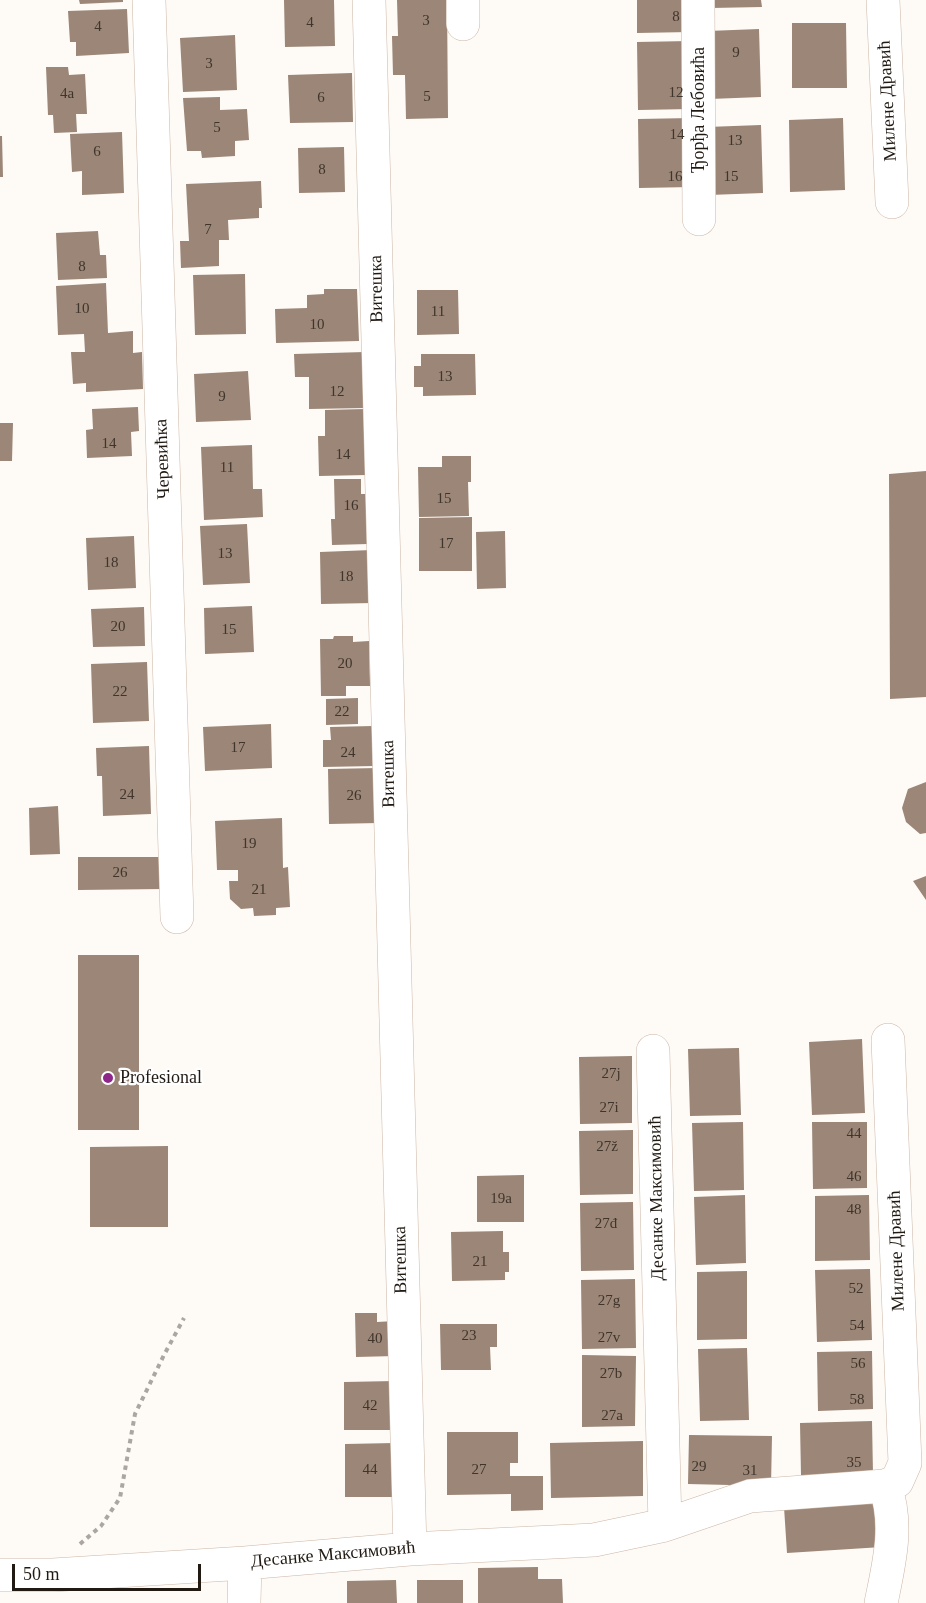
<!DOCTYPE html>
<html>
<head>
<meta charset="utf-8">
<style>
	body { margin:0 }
	#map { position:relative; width:926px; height:1603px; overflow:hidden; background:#fefaf6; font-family:"Times New Roman",serif }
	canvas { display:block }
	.scale { position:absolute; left:12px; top:1564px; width:189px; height:27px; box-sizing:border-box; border:3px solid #211a13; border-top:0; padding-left:8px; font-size:18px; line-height:21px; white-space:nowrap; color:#211a13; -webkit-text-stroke:4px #fff; paint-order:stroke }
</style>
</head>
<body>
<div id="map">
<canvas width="926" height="1603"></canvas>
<div class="scale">50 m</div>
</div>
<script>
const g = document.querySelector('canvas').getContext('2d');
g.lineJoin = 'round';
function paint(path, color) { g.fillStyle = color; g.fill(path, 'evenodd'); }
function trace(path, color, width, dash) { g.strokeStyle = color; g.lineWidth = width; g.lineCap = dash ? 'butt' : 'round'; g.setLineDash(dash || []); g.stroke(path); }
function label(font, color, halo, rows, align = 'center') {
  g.font = font + ' "Times New Roman",serif'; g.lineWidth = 4.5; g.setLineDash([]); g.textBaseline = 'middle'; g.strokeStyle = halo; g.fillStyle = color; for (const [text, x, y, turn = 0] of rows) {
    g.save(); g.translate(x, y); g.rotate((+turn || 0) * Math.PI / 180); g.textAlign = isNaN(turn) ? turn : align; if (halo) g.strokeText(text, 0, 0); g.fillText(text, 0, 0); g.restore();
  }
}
const building = new Path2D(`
	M79,0h44v2l-43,2z
	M284,0h50l1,46 -50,1z
	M397,0h50l1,118 -42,1 -1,-44h-12l-1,-39h6z
	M637,0h52l1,32 -53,1z
	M711,0h50l1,7 -51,1z
	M127,9l2,44 -53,3v-14h-6l-2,-31z
	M792,23h54l1,65h-55z
	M759,29l2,68 -51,2 -2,-68z
	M235,35l2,55 -54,2 -3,-54z
	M690,41v68l-52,1 -1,-68z
	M46,67h22l1,8 16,-1 2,40h-11l1,18 -23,1 -1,-18h-5z
	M352,73l1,49 -63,1 -2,-48z
	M220,97v13l27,-1 2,31 -14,1v15l-33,2 -1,-7h-14l-4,-53z
	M692,118v69l-53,1 -1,-69z
	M843,118l2,72 -55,2 -1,-72z
	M761,125l2,68 -54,2 -2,-68z
	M122,132l2,61 -42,2v-24l-10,1 -2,-38z
	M0,136h2l1,41h-3z
	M344,147l1,45 -46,1 -1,-45z
	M261,181l1,27h-3v10l-31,2 1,20h-10v26l-38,2 -1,-27h9l-3,-57z
	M98,231l2,24h6l1,23 -49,2 -2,-47z
	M245,274l1,60 -51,1 -2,-60z
	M106,283l2,50 25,-2v22l9,-1 1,37 -57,3v-9l-13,1 -2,-32h14l-1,-18 -26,1 -2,-49z
	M324,289h33l2,52 -83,2 -1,-34 32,-1v-13l17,-1z
	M417,290h41l1,44 -42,1z
	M365,352l1,56 -57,1v-32h-14l-1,-23z
	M421,354h54l1,41 -53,1v-9h-9v-21h7z
	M248,371l3,49 -55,2 -2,-48z
	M138,407l1,24 -8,1 1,24 -45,2 -1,-28 7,-1 -1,-20z
	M365,409l2,66 -48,1 -1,-40h7v-26z
	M0,423h13l-1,38h-12z
	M252,445l1,44h9l1,28 -59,3 -3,-73z
	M442,456h29v26h-3l1,34 -50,1 -1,-50h24z
	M926,471v226l-36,2 -1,-225z
	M334,479h27v15h6l1,50 -36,1 -1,-26h4z
	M472,517v54h-53v-53z
	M247,524l3,59 -47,2 -3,-59z
	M505,531l1,57 -29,1 -1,-57z
	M134,536l2,52 -48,2 -2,-52z
	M372,550l1,53 -52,1 -1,-52z
	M252,606l2,46 -49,2 -1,-46z
	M144,607l1,39 -52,1 -2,-38z
	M334,636h19v6l16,-1 1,45h-24v10h-25l-1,-57h13z
	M147,662l2,59 -56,2 -2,-59z
	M358,698v26l-32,1v-26z
	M271,724l1,44 -67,3 -2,-44z
	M373,726l1,40 -51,1v-27h8l-1,-13z
	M149,746l2,68 -48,2 -1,-40h-5l-1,-28z
	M378,768l1,55 -50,1 -1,-55z
	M926,782v51l-6,1 -14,-12 -4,-14 6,-19z
	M58,806l2,48 -30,1 -1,-47z
	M282,818l1,50 5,-1 2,40 -14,1v7l-22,1 -1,-8 -12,1 -11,-10 -1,-18h9v-11h-21l-2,-49z
	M78,857h85v32l-85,1z
	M926,876v24l-13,-19z
	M78,955h61v175h-61z
	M862,1039l3,74 -53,2 -3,-73z
	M739,1048l2,67 -51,1 -2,-67z
	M632,1056v67l-52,1 -1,-67z
	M743,1122l1,68 -50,1 -2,-68z
	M812,1122h55v66l-54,1z
	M633,1130v64l-53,1 -1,-64z
	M168,1146v81h-78v-80z
	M524,1175v47h-47v-46z
	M745,1195l1,68 -50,2 -2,-68z
	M869,1195l1,65 -55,1v-65z
	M633,1202l1,68 -53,1 -1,-68z
	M503,1231v21h6v20h-4v8l-53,1 -1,-49z
	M870,1269l2,71 -55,2 -2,-72z
	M747,1271v68l-50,1v-68z
	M635,1279l1,69 -54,1 -1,-69z
	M355,1313h22v9l18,-1v35l-39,1z
	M440,1324h57v23h-7l1,23h-50z
	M747,1348l2,72 -49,1 -2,-72z
	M872,1351l1,58 -55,2 -1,-59z
	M582,1355l54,1 -1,70 -53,1z
	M395,1381l1,49h-52v-48z
	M872,1421l1,53 -72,1 -1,-52z
	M447,1432h71v31h-8v13h33v34l-32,1v-17l-64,1z
	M689,1435l83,1 -1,50 -83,-2z
	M643,1441v55l-92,2 -1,-55z
	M395,1443l1,54h-51v-53z
	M879,1501l3,46 -95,6 -3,-46z
	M538,1567v12h24l1,24h-85v-35z
	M396,1580l1,23h-50v-22z
	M417,1580h46v23h-46z`);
const path = new Path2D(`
	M80,1544l21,-18 19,-28 15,-84 29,-59 20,-37`);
const minor = new Path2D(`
	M149,0l28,917
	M369,0l41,1549
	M463,0v24
	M698,0l1,219
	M883,0l9,202
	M653,1051l12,474
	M0,1575h53l192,-12 165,-14 184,-9 71,-15 85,-29 135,-10 12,-5 8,-18 -17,-423
	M244,1603l1,-40
	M881,1603c8,-39 18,-78 4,-117`);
const markers = [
	[108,1078,6,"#8f268a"]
];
const numberNames = [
	["8",676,17],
	["3",426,21],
	["4",310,23],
	["4",98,27],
	["9",736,53],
	["3",209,64],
	["12",676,93],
	["4a",67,94],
	["5",427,97],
	["6",321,98],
	["5",217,128],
	["14",677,135],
	["13",735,141],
	["6",97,152],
	["8",322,170],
	["16",675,177],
	["15",731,177],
	["7",208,230],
	["8",82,267],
	["10",82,309],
	["11",438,312],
	["10",317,325],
	["13",445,377],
	["12",337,392],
	["9",222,397],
	["14",109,444],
	["14",343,455],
	["11",227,468],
	["15",444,499],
	["16",351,506],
	["17",446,544],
	["13",225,554],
	["18",111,563],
	["18",346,577],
	["20",118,627],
	["15",229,630],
	["20",345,664],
	["22",120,692],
	["22",342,712],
	["17",238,748],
	["24",348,753],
	["24",127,795],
	["26",354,796],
	["19",249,844],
	["26",120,873],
	["21",259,890],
	["27j",611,1074],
	["27i",609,1108],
	["44",854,1134],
	["27ž",607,1147],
	["46",854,1177],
	["19a",501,1199],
	["48",854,1210],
	["27đ",606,1224],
	["21",480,1262],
	["52",856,1289],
	["27g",609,1301],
	["54",857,1326],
	["23",469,1336],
	["27v",609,1338],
	["40",375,1339],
	["56",858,1364],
	["27b",611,1374],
	["58",857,1400],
	["42",370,1406],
	["27a",612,1416],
	["35",854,1463],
	["29",699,1467],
	["44",370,1470],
	["27",479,1470],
	["31",750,1471]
];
const streetNames = [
	["Милене Дравић",888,101,-93],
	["Ђорђа Лебовића",699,110,-90],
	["Витешка",377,289,-91],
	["Черевићка",163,459,-92],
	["Витешка",389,774,-91],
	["Десанке Максимовић",657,1198,-91],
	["Милене Дравић",897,1251,-92],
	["Витешка",401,1260,-91],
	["Десанке Максимовић",333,1555,-5]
];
const poiNames = [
	["Profesional",120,1078]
];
paint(building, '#9b8677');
trace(minor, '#ccb6a6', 34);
trace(path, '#aba6a1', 4, [4.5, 4.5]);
trace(minor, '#fff', 33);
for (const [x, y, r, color] of markers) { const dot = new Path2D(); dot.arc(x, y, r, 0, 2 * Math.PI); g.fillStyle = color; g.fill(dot); trace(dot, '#fff', 2); }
label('15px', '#40352c', null, numberNames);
label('18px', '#211a13', '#fff', streetNames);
label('18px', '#211a13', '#fff', poiNames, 'left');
</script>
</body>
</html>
